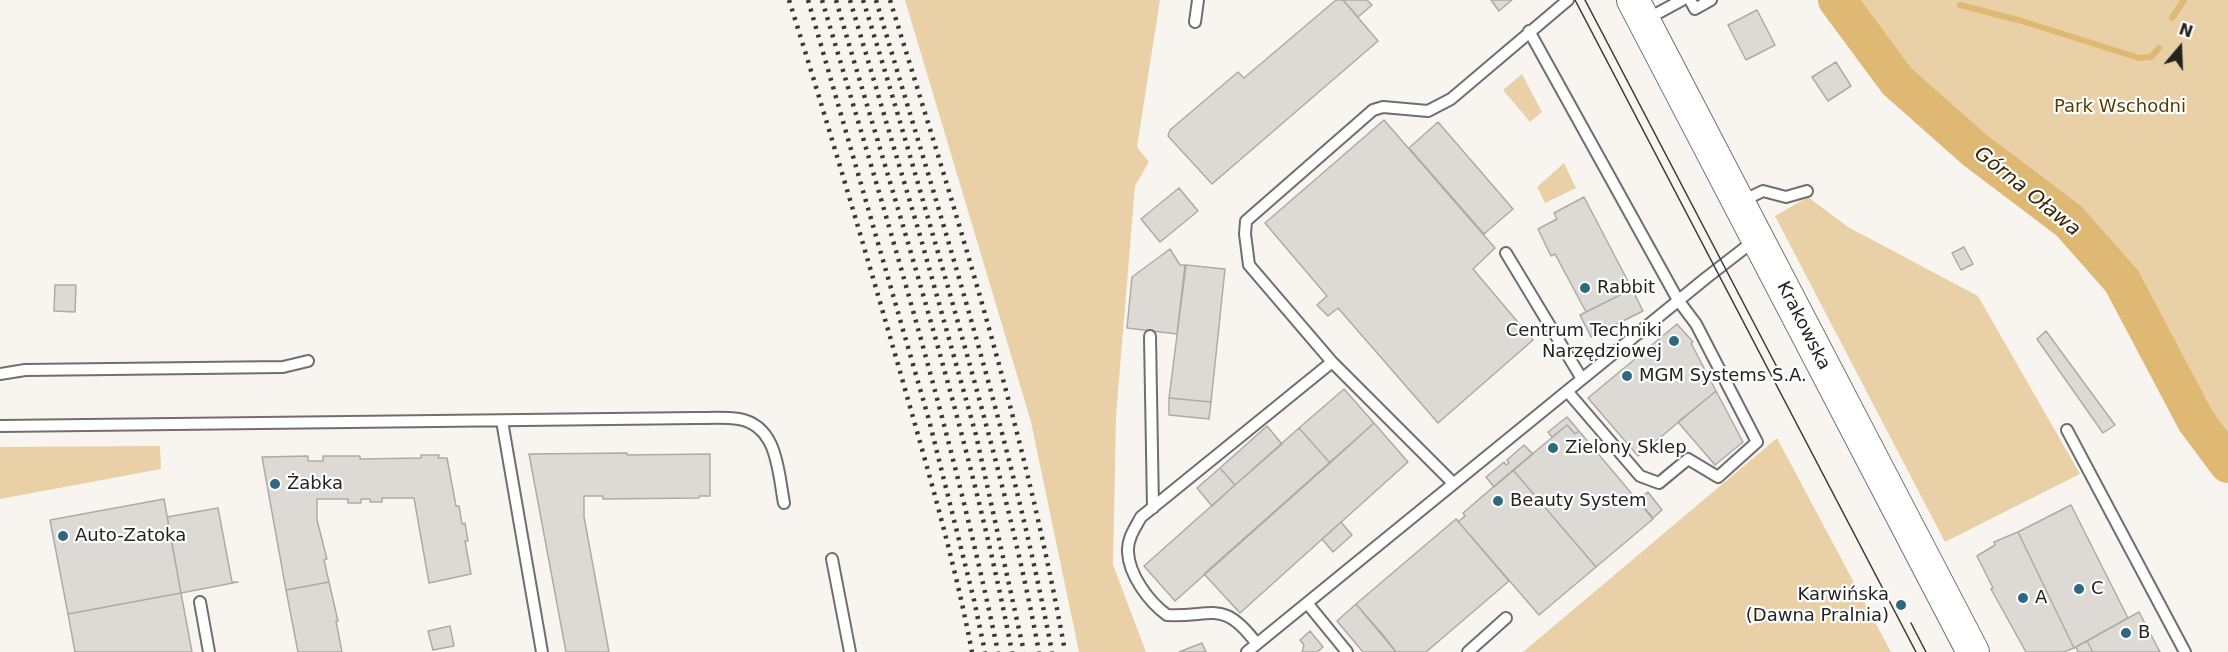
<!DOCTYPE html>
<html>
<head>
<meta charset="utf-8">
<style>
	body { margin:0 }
	#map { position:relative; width:2228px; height:652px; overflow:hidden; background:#f8f5f1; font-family:"DejaVu Sans",sans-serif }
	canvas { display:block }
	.north { position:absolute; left:2150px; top:18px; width:60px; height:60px; -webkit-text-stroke:4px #fff; paint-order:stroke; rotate:19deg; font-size:16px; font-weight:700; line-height:24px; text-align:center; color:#242322 }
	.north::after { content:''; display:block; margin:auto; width:21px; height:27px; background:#242322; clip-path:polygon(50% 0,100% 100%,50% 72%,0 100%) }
</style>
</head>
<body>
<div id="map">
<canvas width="2228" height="652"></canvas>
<div class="north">N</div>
</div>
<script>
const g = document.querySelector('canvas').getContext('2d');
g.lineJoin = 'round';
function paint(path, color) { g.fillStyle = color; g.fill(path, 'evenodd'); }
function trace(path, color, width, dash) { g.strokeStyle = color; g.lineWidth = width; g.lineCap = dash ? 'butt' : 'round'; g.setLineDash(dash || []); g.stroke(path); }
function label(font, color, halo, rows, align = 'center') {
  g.font = font + ' "DejaVu Sans",sans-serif'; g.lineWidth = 4.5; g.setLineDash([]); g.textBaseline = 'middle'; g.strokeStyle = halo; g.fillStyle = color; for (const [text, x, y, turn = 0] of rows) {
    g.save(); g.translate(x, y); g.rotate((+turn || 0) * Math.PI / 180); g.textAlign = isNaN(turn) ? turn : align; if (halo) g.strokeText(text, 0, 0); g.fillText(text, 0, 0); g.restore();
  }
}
const green = new Path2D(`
	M905,0h255l-23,147 12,15 -14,24 -19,230 -3,149 33,87h-67l-48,-230z
	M1857,0h371v445l-104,-190 -68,-60 -55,-41 -109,-103z
	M1522,74l20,38 -12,10 -27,-32z
	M1564,163l12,25 -31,15 -8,-16z
	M1808,197l40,30 130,69 102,178 -135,68 -170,-326z
	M1777,438l114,214h-368z
	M160,446l1,23 -161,30v-52z`);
const stream = new Path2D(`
	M1960,5l62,16 117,37 12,-1 8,-9
	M2172,18l12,-18`);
const river = new Path2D(`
	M1837,0l60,81 78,69 94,71 53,60 74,140 32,43`);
const building = new Path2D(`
	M1336,0h7l35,41 -166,143 -44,-48 2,-6 68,-58 6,6z
	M1343,0h24l5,5 -14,12z
	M1491,0h21l-13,11z
	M1757,10l18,35 -29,15 -18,-35z
	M1836,62l15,24 -23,15 -16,-24z
	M1384,120l111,128 -22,21 60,71 -95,83 -100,-115 -10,8 -11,-11 10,-9 -62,-73z
	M1438,122l75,87 -29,25 -75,-86z
	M1179,188l19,23 -38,31 -19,-23z
	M1584,197l48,92 -46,23 -31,-58 -4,2 -13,-27 19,-10 -3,-6z
	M1964,247l9,17 -12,6 -9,-17z
	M1170,249l10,16h5l-8,69 -50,-6 5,-51z
	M1186,265l39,4 -14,133 -42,-4z
	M55,285h21l-1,27 -21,-1z
	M1632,289l11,22 -52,26 -11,-22z
	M1677,324l16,18 -2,1 25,48 -78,65 -50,-58z
	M2046,331l69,94 -12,8 -66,-94z
	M1344,389l30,34 -44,40 -31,-35z
	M1716,391l27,51 -28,23 -37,-43z
	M1169,398l42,4 -2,17 -40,-4z
	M1567,417l12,14 -4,3 -8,-9 -15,12 -4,-5z
	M1374,423l34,39 -168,151 -36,-39z
	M1567,425l8,9 4,-3 74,88 -57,48 -83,-97z
	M1267,426l15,18 -47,41 -15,-17z
	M1299,428l31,35 -155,138 -31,-35z
	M1524,445l9,9 -39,33 -8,-10 18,-15 2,3 3,-2 -2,-3z
	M627,453v2l83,-1v42h-11v2l-96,1v-3h-19v21l25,135h-43l-37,-198z
	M421,455h18l-1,3h9l9,48h3l3,18 3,-1 3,18h-3l6,33 -42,9 -15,-85h-32v4h-12v-3h-9v4h-13v-4h-31v21l10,39 -3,1 5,22 -43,8 -24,-133 46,-1v5h15v-5h37v3l61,-1z
	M1220,468l15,17 -23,21 -15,-18z
	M1513,470l83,97 -57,48 -83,-96 3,2 6,-5 -2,-3z
	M1648,492l14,18 -9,8 -15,-18z
	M164,499l17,94 -113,21 -18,-94z
	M2071,505l57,113 -54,30 -56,-116z
	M218,508l14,74h6l-57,11 -14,-76z
	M1456,519l53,62 -83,71h-30l-40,-48z
	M1341,522l11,13 -19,17 -11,-13z
	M2018,532l56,116 -10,4h-38l-35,-63 2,-1 -16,-32 18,-11 -1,-3z
	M329,582l9,39h-2l6,31h-44l-12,-62z
	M181,593l11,59h-117l-7,-38z
	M1356,604l27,31 13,17h-33l-26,-31z
	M2139,612l21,40h-67l-6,-11z
	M450,626l4,20 -21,4 -5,-19z
	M1310,631l13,16 -6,5h-15l2,-7 -4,-5z
	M2087,641l6,11h-15l-2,-5z
	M1202,643l4,9h-27l5,-2z`);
const lane = new Path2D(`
	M1690,0l5,9 16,-9
	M1647,19l35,-19
	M1195,22l3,-22
	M1529,31l149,269 18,24 61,118 -39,35 -30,-18 -29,24 -19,-7 -73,-85
	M1740,202l23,-11 23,6 21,-6
	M1506,253l76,126
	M1150,336l3,172
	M0,374l25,-4 258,-3 25,-6
	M502,421l40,231
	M0,426l697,-8c13,0 29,-1 42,1 39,7 39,53 45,84
	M2067,430l118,222
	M1453,483l-121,-121 -83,-97 -4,-31 1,-13 127,-111 10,-3 45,4 23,-12 117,-99
	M832,559l18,93
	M200,602l9,50
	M1307,603l40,49
	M1257,644c-34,-45 -42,-27 -90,-29 -18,-13 -38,-40 -39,-63 -1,-13 7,-24 13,-35l191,-155
	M1247,652l459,-374 49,-38
	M1468,652l38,-34`);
const primary = new Path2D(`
	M1633,0l340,652`);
const tram = new Path2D(`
	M1575,0l341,652
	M1585,0l195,373
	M1911,623l15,29`);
const rail = new Path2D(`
	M789,0c39,124 76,249 112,375 26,92 53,183 71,277
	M808,0l121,420 45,180 11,52
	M822,0c64,215 130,432 176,652
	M836,0c63,216 133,431 176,652
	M850,0l69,232 57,203 48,217
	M863,0c30,95 57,191 85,287 34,121 68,241 91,365
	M876,0c64,216 134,431 176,652
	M890,0c66,213 134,426 174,646`);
const markers = [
	[1585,288,6,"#306882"],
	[1674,341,6,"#306882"],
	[1627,376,6,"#306882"],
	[1553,448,6,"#306882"],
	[275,484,6,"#306882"],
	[1498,501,6,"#306882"],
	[63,536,6,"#306882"],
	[2079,589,6,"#306882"],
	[2023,598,6,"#306882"],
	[1901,605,6,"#306882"],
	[2126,633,6,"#306882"]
];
const parkNames = [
	["Park Wschodni",2120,107]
];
const poiNames = [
	["Rabbit",1597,288],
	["Centrum Techniki",1662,331,"right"],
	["Narzędziowej",1662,352,"right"],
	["MGM Systems S.A.",1639,376],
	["Zielony Sklep",1565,448],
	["Żabka",287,484],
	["Beauty System",1510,501],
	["Auto-Zatoka",75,536],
	["C",2091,589],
	["Karwińska",1889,595,"right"],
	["(Dawna Pralnia)",1889,616,"right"],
	["A",2035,598],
	["B",2138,633]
];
const streetNames = [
	["Krakowska",1803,326,63]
];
const waterNames = [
	["Górna Oława",2027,192,39]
];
paint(green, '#e9d0a6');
trace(stream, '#dfb873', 6);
trace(river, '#dfb873', 38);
paint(building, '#dddad6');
trace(building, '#aeaba7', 1.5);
trace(lane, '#716e6b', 14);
trace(primary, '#716e6b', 34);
trace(lane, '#fff', 10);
trace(primary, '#fff', 32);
trace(tram, '#3a3938', 1.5);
trace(rail, '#3a3938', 4.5, [3, 6]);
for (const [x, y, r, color] of markers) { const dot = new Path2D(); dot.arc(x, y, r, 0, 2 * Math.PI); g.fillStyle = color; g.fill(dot); trace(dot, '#fff', 2); }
label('18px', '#573d02', '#fff', parkNames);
label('18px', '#242322', '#fff', poiNames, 'left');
label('18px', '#242322', '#fff', streetNames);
label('italic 20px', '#372707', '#fff', waterNames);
</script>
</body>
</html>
